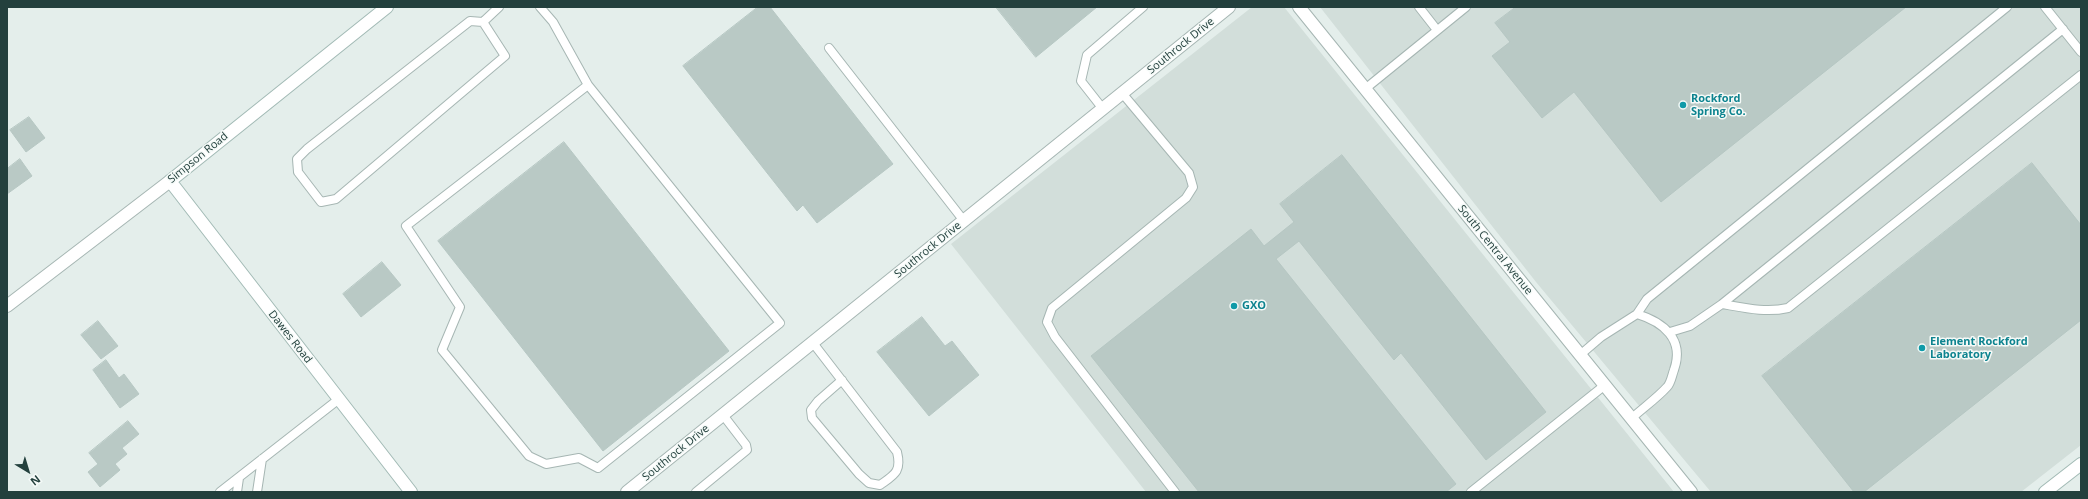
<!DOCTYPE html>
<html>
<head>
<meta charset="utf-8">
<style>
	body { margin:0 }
	#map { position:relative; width:2088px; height:499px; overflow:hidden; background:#e4eeeb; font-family:"Open Sans",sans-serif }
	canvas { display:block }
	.frame { position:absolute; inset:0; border:8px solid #23403d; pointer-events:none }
	.north { position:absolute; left:8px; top:451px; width:40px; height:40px; -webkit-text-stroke:3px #f5faf8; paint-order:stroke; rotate:142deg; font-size:11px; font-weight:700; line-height:16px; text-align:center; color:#23403d }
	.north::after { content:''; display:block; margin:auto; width:14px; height:18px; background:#23403d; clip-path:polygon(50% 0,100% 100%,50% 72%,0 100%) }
</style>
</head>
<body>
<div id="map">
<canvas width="2088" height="499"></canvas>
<div class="frame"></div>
<div class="north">N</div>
</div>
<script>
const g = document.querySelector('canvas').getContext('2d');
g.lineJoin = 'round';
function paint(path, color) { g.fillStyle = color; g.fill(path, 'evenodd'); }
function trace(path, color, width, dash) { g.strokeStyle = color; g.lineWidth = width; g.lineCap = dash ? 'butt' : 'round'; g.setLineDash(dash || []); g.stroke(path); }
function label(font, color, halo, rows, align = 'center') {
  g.font = font + ' "Open Sans",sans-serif'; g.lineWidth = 3; g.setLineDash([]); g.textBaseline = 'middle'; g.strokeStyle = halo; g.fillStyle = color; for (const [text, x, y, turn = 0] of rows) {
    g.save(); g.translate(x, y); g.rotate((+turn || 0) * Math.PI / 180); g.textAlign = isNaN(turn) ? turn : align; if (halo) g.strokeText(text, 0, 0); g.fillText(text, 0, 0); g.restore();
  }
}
const built = new Path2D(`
	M1252,7h32l390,485h-528l-195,-248z
	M1320,7h761v438l-60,47h-310l-175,-210z`);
const building = new Path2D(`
	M758,7h12l123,157 -76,59 -14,-18 -6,6 -114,-145z
	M996,7h101l-61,50z
	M1516,7h390l-245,195 -87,-110 -32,26 -50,-62 18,-14 -15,-19z
	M29,117l16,21 -19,14 -16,-22z
	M564,142l165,209 -126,100 -165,-210z
	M1342,155l204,257 -60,48 -85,-107 -7,7 -95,-119 -23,18 180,225 -10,8h-247l-108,-136 160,-127 13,17 30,-24 -14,-18z
	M20,159l12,17 -25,18v-25z
	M2032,163l49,62v95l-217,172h-10l-92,-116z
	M382,262l19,23 -40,32 -18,-23z
	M922,317l23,29 7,-5 27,34 -50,41 -52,-64z
	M98,321l20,25 -17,13 -20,-24z
	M106,360l13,18 5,-4 15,20 -19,14 -27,-38z
	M128,421l11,13 -17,14 5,6 -12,10 5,6 -20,17 -12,-15 10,-8 -9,-11z`);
const lane = new Path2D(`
	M540,7l13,15 35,63 192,238 -182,145 -19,-10 -33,6 -17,-8 -87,-106 18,-43 -54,-81 182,-141
	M1419,7l18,23
	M2045,7l36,45
	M483,22l22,34 -169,143 -15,3 -23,-30 -1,-13 10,-10 163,-128 13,1 16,-15
	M829,48l135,173
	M1365,89l101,-82
	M1122,93l67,80 4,14 -7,11 -134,110 -5,14 8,15 120,155
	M1103,109l-22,-28 6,-26 56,-48
	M1722,304l341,-275
	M1637,314l10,-15 360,-292
	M1670,332l20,-6 32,-22c23,4 44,9 66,4l293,-233
	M813,343l84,109c5,20 -3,23 -17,33l-11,-2 -10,-9 -47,-56 -1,-8 7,-9 24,-21
	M1580,355l21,-18 36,-23c26,8 48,25 37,56 -2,5 -3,13 -7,17 -10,11 -24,21 -35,31
	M220,492l119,-93
	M237,492l2,-14
	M257,492l5,-33
	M696,492l51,-42 -1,-5 -23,-30
	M1471,492l134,-107`);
const street = new Path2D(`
	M1299,7l392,485
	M7,306l163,-125
	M627,492l602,-485`);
const secondary = new Path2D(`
	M387,7l-217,174 241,311
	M2045,492l36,-28`);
const markers = [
	[1683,105,4,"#0f9aa8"],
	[1234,306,4,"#0f9aa8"],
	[1922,348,4,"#0f9aa8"]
];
const streetNames = [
	["Southrock Drive",1181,46,-39],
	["Simpson Road",198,158,-39],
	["Southrock Drive",928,250,-39],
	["South Central Avenue",1495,250,51],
	["Dawes Road",290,337,52],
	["Southrock Drive",676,453,-39]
];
const cultureNames = [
	["Rockford",1691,99],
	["Spring Co.",1691,112],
	["GXO",1242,306],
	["Element Rockford",1930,342],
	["Laboratory",1930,355]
];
paint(built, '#d2deda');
paint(building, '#b9c9c5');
trace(building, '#b6c7c3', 1);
trace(lane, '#a6b6b3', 10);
trace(street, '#a6b6b3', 14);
trace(secondary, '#a2bab5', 14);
trace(lane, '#fff', 8);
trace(street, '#fff', 12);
trace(secondary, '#fff', 12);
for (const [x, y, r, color] of markers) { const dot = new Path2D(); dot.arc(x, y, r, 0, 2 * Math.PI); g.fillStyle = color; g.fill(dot); trace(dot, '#f5faf8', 1.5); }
label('11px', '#23403d', '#f5faf8', streetNames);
label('bold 11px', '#0d838f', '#f5faf8', cultureNames, 'left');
</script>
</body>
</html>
